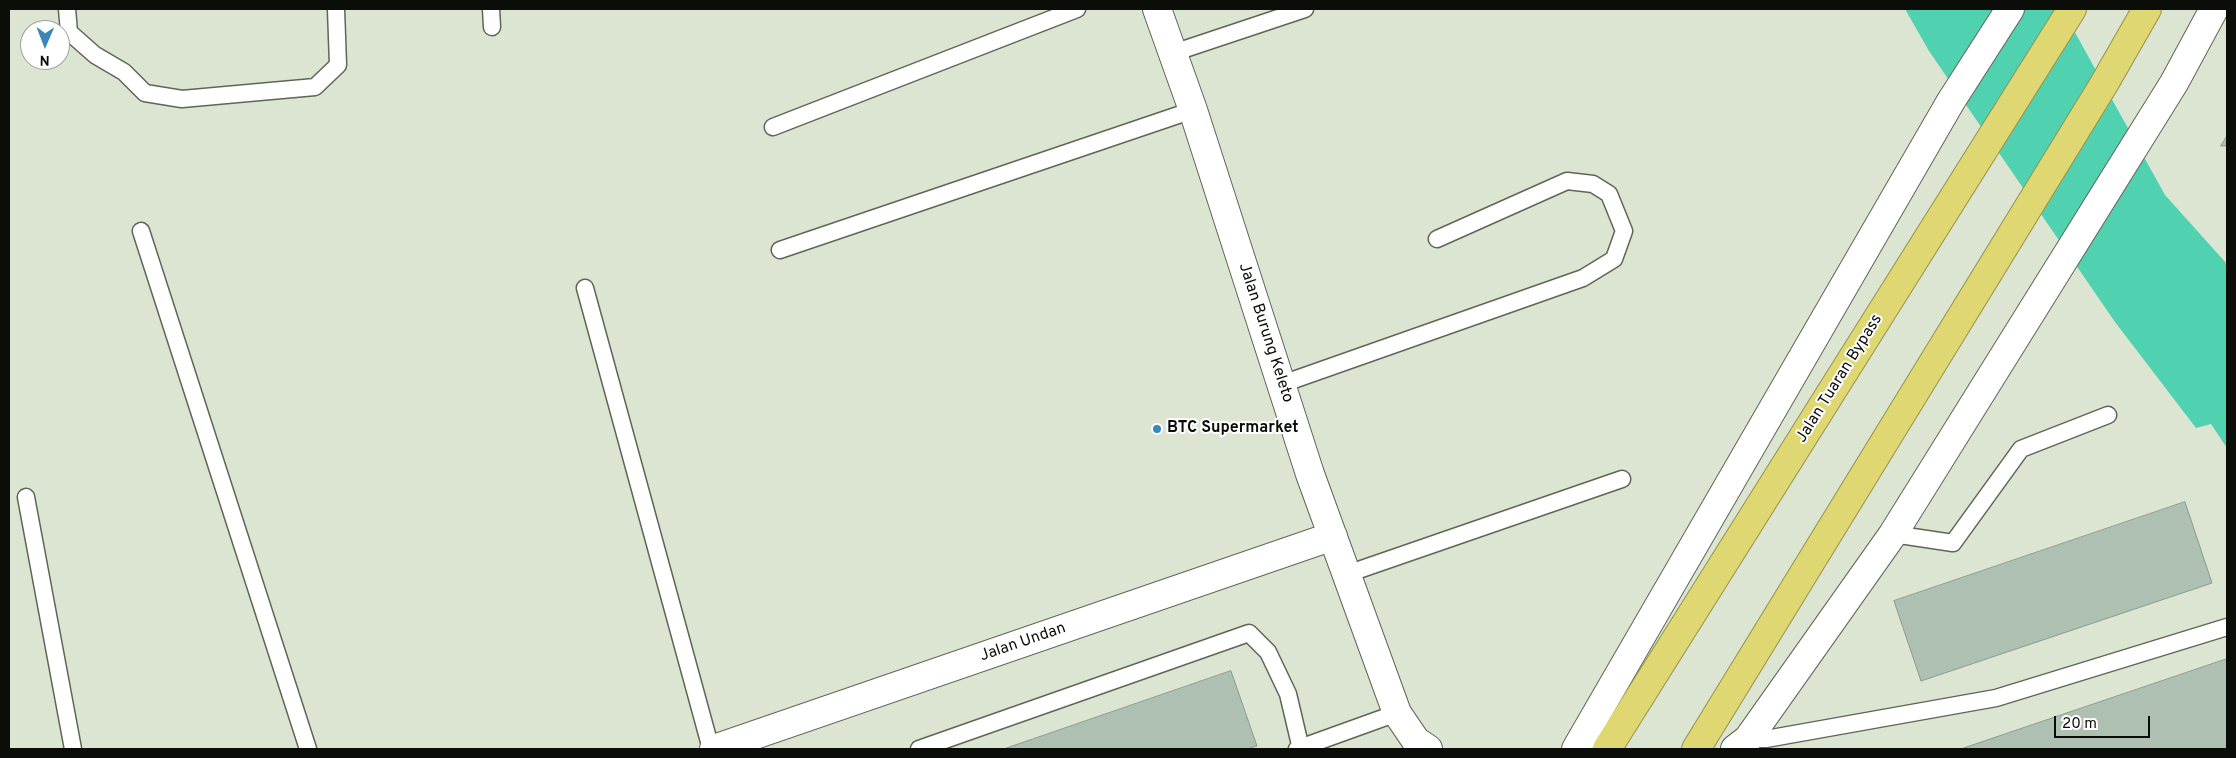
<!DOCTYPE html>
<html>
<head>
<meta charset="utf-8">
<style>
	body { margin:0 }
	#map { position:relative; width:2236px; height:758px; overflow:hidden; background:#dce5d2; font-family:Overpass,sans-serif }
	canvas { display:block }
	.frame { position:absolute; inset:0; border:10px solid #0b0e08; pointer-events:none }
	.north { position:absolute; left:20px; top:20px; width:50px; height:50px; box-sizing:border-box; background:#fff; border:1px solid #9d9f9c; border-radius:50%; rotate:181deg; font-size:14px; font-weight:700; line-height:20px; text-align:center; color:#0b0e08 }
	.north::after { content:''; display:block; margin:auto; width:18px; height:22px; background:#3a87ba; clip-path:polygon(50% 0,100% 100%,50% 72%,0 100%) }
	.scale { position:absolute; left:2054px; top:716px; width:96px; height:22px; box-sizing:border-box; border:2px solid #0b0e08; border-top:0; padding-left:6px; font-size:15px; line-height:18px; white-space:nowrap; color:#0b0e08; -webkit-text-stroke:4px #fff; paint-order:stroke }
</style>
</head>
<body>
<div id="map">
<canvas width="2236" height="758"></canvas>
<div class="frame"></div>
<div class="north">N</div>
<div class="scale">20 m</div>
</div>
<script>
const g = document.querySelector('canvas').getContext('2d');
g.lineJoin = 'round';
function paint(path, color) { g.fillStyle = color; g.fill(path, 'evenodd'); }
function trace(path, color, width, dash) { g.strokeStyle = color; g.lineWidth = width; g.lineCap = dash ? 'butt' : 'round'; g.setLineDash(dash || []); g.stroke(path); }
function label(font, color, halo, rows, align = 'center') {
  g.font = font + ' Overpass,sans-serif'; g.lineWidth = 4; g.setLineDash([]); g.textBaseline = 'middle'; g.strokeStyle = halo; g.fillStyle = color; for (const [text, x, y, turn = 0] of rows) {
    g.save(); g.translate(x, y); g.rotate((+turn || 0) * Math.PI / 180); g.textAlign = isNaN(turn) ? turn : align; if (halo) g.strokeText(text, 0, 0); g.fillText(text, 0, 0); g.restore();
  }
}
const water = new Path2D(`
	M1905,9h157l103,186 62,69v184l-16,-24 -15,4 -81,-106 -186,-271z`);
const building = new Path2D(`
	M2227,136v10h-6z
	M2185,502l27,81 -291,98 -27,-80z
	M2227,659v90h-266z
	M1231,671l26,75 -10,3h-243z`);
const lane = new Path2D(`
	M67,9l2,23 26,23 29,17 21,21 37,6 133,-12 23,-22 -2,-56
	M491,9l1,18
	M1173,53l132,-44
	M773,127l304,-118
	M141,231l167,518
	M780,250l413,-140
	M585,288l126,461
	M1282,384l301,-106 31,-19 10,-28 -15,-37 -16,-10 -26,-3 -130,58
	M26,497l47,252
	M1893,534l60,9 68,-94 87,-34
	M1347,574l275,-95
	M1748,739h18l230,-41 231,-71
	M919,749l330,-116 19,19 20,42 13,55
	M1297,749l100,-36`);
const secondary = new Path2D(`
	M1157,9l36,101 117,364 87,239 19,28 12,8
	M714,749l619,-213
	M1576,749l375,-648 59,-92
	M1735,749l13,-10 145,-205 281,-451 40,-74`);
const highway = new Path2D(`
	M1607,749l465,-740
	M1696,749l408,-665 43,-75`);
const markers = [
	[1157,429,5,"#3a87ba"]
];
const streetNames = [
	["Jalan Burung Keleto",1265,333,72],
	["Jalan Tuaran Bypass",1840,379,-58],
	["Jalan Undan",1023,643,-19]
];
const poiNames = [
	["BTC Supermarket",1167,429]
];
paint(water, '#50d2b1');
paint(building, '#aec0b1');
trace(building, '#8a9b8d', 1);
trace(lane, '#5e6655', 19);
trace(secondary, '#5e6655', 30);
trace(highway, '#94914d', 30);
trace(lane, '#fff', 16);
trace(secondary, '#fff', 28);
trace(highway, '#ded772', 28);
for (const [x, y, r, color] of markers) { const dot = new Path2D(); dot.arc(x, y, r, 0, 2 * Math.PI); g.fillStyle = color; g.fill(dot); trace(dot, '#fff', 2); }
label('16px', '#0b0e08', '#fff', streetNames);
label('bold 16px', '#0b0e08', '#fff', poiNames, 'left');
</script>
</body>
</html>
